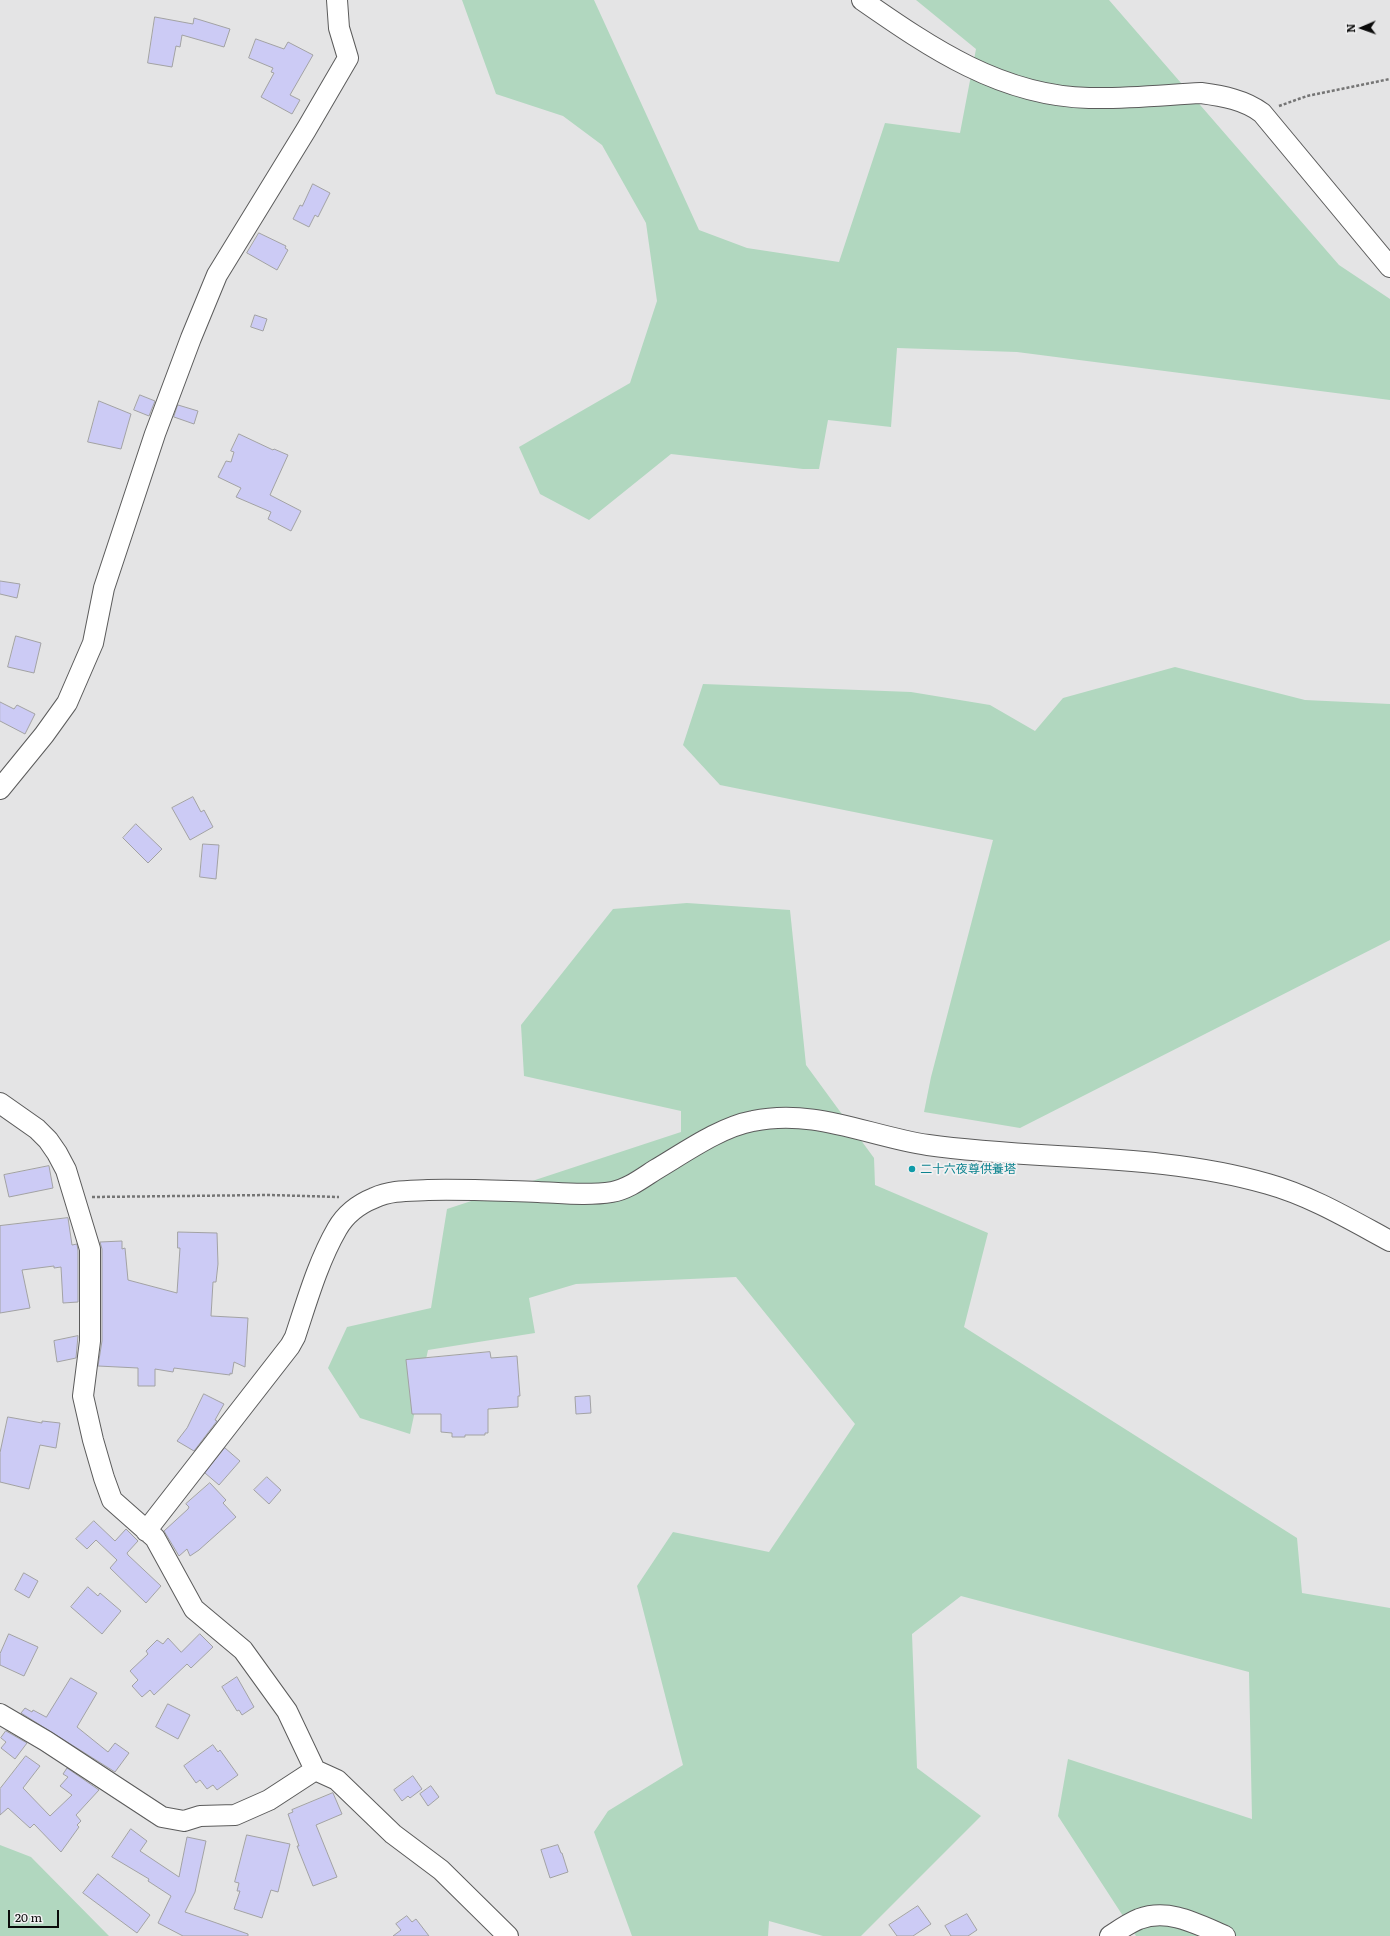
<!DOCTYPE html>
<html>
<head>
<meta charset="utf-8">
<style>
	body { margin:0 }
	#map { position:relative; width:1390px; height:1936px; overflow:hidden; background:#e4e4e5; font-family:Literata,serif }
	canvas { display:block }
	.north { position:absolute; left:1342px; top:8px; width:40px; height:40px; -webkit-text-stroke:3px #f1f1f2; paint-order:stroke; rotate:268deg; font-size:11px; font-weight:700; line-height:16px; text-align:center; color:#0b0b0b }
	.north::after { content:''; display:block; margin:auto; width:14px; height:18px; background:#0b0b0b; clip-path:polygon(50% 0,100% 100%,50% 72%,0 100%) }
	.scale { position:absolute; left:8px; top:1910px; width:51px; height:18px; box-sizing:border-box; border:2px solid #0b0b0b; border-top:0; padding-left:5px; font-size:12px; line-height:14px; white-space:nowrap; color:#0b0b0b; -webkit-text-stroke:3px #f1f1f2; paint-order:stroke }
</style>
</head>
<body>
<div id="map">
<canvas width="1390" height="1936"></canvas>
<div class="north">N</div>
<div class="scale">20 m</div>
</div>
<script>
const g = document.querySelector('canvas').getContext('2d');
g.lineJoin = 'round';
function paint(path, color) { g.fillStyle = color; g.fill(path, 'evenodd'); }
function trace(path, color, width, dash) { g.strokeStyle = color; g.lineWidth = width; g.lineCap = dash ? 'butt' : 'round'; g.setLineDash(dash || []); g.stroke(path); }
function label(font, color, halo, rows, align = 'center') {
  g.font = font + ' Literata,"Noto Sans JP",serif'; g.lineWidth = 3.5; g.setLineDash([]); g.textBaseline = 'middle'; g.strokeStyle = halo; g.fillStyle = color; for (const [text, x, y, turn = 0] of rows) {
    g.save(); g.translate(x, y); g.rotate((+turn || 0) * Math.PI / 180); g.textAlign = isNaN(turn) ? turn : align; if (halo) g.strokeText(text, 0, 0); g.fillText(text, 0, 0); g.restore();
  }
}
const green = new Path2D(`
	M462,0h132l105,230 48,18 92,14 46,-139 75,10 16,-84 -60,-49h193l230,265 51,34v101l-373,-48 -120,-4 -6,79 -63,-7 -9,49h-16l-132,-15 -82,66 -49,-26 -21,-47 111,-64 27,-82 -11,-78 -44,-78 -39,-29 -67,-22z
	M1175,667l130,33 85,4v236l-370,188 -96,-16 7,-35 62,-237 -273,-55 -37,-40 20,-61 208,8 79,13 45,26 28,-33z
	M687,903l103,7 16,155 68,93 1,27 113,48 -24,94 333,211 5,55 88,15v328h-254l-78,-120 10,-57 184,60 -3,-147 -288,-76 -49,38 5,134 64,48 -120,120h-38l-54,-15 -1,15h-136l-38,-104 14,-21 75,-46 -46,-179 36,-54 96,20 86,-128 -119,-147 -160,7 -47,14 6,35 -107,17 -18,84 -50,-16 -32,-50 19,-41 84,-19 16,-99 234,-77v-21l-157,-35 -3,-51 92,-116z
	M0,1845l31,12 78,79h-109z`);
const building = new Path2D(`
	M155,17l38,7 1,-6 36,11 -6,18 -42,-12 -2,12 -4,-1 -4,21 -24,-4z
	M256,39l28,10 4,-7 25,13 -23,40 10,5 -8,14 -31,-17 13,-24 -3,-1 2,-4 -24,-10z
	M313,184l17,9 -12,24 -3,-2 -6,12 -16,-8 7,-14 2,1z
	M259,233l27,13 -1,2 3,2 -11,20 -30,-17z
	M255,315l12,4 -4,12 -12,-4z
	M140,395l15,6 -6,15 -15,-6z
	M99,401l32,13 -10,35 -33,-7z
	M178,405l20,6 -4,13 -20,-7z
	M239,434l34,16 1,-1 14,6 -18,40 31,16 -10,20 -23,-12 3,-7 -35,-15 5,-9 -23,-11 8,-16 5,1 3,-10 -3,-1z
	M0,581l20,3 -3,14 -17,-4z
	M16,636l25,7 -7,30 -26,-6z
	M0,702l14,7 3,-4 18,9 -10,20 -25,-13z
	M193,797l8,15 3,-2 9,17 -23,13 -18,-32z
	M136,824l26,25 -14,14 -25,-25z
	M203,844l16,1 -3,34 -16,-2z
	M49,1166l4,22 -44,9 -5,-22z
	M68,1218l4,27 5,-1 1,7v51l-15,1 -2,-36 -7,1v-2l-32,4 8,38 -30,5v-87z
	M178,1232l39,1 1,31 -2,18h-3l-2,34 37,2 -3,49 -11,-5 -2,12 -2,-1v2l-56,-7 -1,4 -18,-3v17h-17v-18l-40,-2 4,-25v-92l-2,-7 22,-1v8l3,-1 3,32 49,13 3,-45h-2z
	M78,1336l-2,22 -19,4 -3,-21z
	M490,1352l1,6 26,-2 3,40h-2v11l-30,2v24h-3v2h-20v2h-13v-4l-11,-1v-18h-29l-6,-54z
	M204,1394l20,10 -9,16 2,1 -23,30 -17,-10 10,-13z
	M590,1396l1,17 -15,1 -1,-17z
	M8,1417l34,6v-2l18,2 -4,25 -16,-3 -11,44 -29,-7v-29z
	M225,1448l15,13 -21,24 -14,-12z
	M267,1477l14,13 -12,14 -15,-14z
	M210,1483l16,17 -3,3 13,14 -37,33 -9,6 -3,-7 -8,7 -15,-25 24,-22 1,-2 -3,-3z
	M94,1521l21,20 11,-12 12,12 -11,12 1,2 33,31 -15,17 -36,-35 7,-8 -21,-20 -9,9 -11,-10z
	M24,1573l14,8 -9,17 -14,-8z
	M88,1587l10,9 2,-3 21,18 -19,23 -31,-27z
	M9,1634l29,13 -14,29 -24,-11v-11z
	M200,1634l13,13 -22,21 -4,-4 -33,31 -4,-5 -8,7 -10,-11 6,-6 -8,-9 18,-17 -2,-3 11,-11 6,4 5,-6 13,14z
	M237,1677l17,30 -12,8 -3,-5 -2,1 -15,-24z
	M71,1678l26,15 -20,34 31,25 7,-9 14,10 -14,19 -94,-59 4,-5 7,4 1,-2 13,7z
	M168,1704l22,11 -12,24 -22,-12z
	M6,1731l21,12 -12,16 -14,-11 5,-6 -5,-4z
	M213,1745l5,7 2,-2 18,25 -21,15 -4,-5 -6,4 -7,-9 -4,3 -12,-17z
	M26,1756l14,10 -17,22 27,28 22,-21 -12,-9 8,-9 -5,-3 4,-6 32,22 -23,25 5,6 -4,4 2,2 -18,25 -27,-28 -4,4 -22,-20 -8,7v-26z
	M413,1776l9,13 -12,9 -2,-2 -6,5 -8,-11z
	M431,1786l8,11 -11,9 -8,-12z
	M333,1793l9,21 -26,11 21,52 -24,9 -16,-40h2l-11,-32 5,-2 -1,-2z
	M131,1829l16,12 -7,10 39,26 8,-40 19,4 -11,51 -10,20 63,22v2h-65l-25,-13 13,-27 -23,-15 1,-2 -37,-22z
	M247,1835l43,9 -12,48 -7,-2 -9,28 -28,-9 6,-18h-3l2,-8 -4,-1z
	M558,1845l3,8h1l6,19 -18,6 -9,-28z
	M98,1874l52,41 -13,18 -54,-40z
	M918,1906l13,18 -18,12h-16l-8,-11z
	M967,1914l10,16 -9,6h-17l-6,-10z
	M407,1916l5,6 4,-3 13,17h-36l8,-6 -5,-6z`);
const path = new Path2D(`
	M1279,106l28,-10 83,-17
	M92,1197l178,-2 69,2`);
const street = new Path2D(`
	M862,0c69,48 139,96 227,98 37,1 75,-3 112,-5 22,3 44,7 61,20l128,154
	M0,789l44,-54 23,-32 26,-60 11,-55 51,-154 36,-96 26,-63 89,-145 42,-72 -9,-30 -2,-28
	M0,1103l37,26 11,11 9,13 9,17 24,79v92l-7,55 10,44 11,38 8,22 43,38 39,71 49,41 44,61 28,59 22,10 56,54 48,36 67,66
	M146,1531l144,-185 5,-9c12,-36 23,-75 42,-108 8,-14 22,-25 37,-31 17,-8 36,-7 54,-8 37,-1 73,1 110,2 24,1 50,4 74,0 16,-3 29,-13 43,-22 29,-17 65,-43 98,-49 61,-13 115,15 175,24 112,16 230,7 340,39 43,12 83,36 122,57
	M0,1714l46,27 116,76 22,4 16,-5 35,-1 34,-15 46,-30
	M1110,1936c9,-6 19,-13 29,-17 30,-11 58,5 86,17`);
const markers = [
	[912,1169,4,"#0f9aa8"]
];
const cultureNames = [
	["二十六夜尊供養塔",920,1169]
];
paint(green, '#b1d7bf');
paint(building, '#cccbf5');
trace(building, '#a2a2a3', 1);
trace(street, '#5b5b5b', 22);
trace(path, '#757575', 2.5, [3, 2]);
trace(street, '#fff', 20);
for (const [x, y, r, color] of markers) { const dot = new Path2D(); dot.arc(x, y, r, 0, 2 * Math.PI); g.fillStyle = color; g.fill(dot); trace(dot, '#f1f1f2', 1.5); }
label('12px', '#0d838f', '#f1f1f2', cultureNames, 'left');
</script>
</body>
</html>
